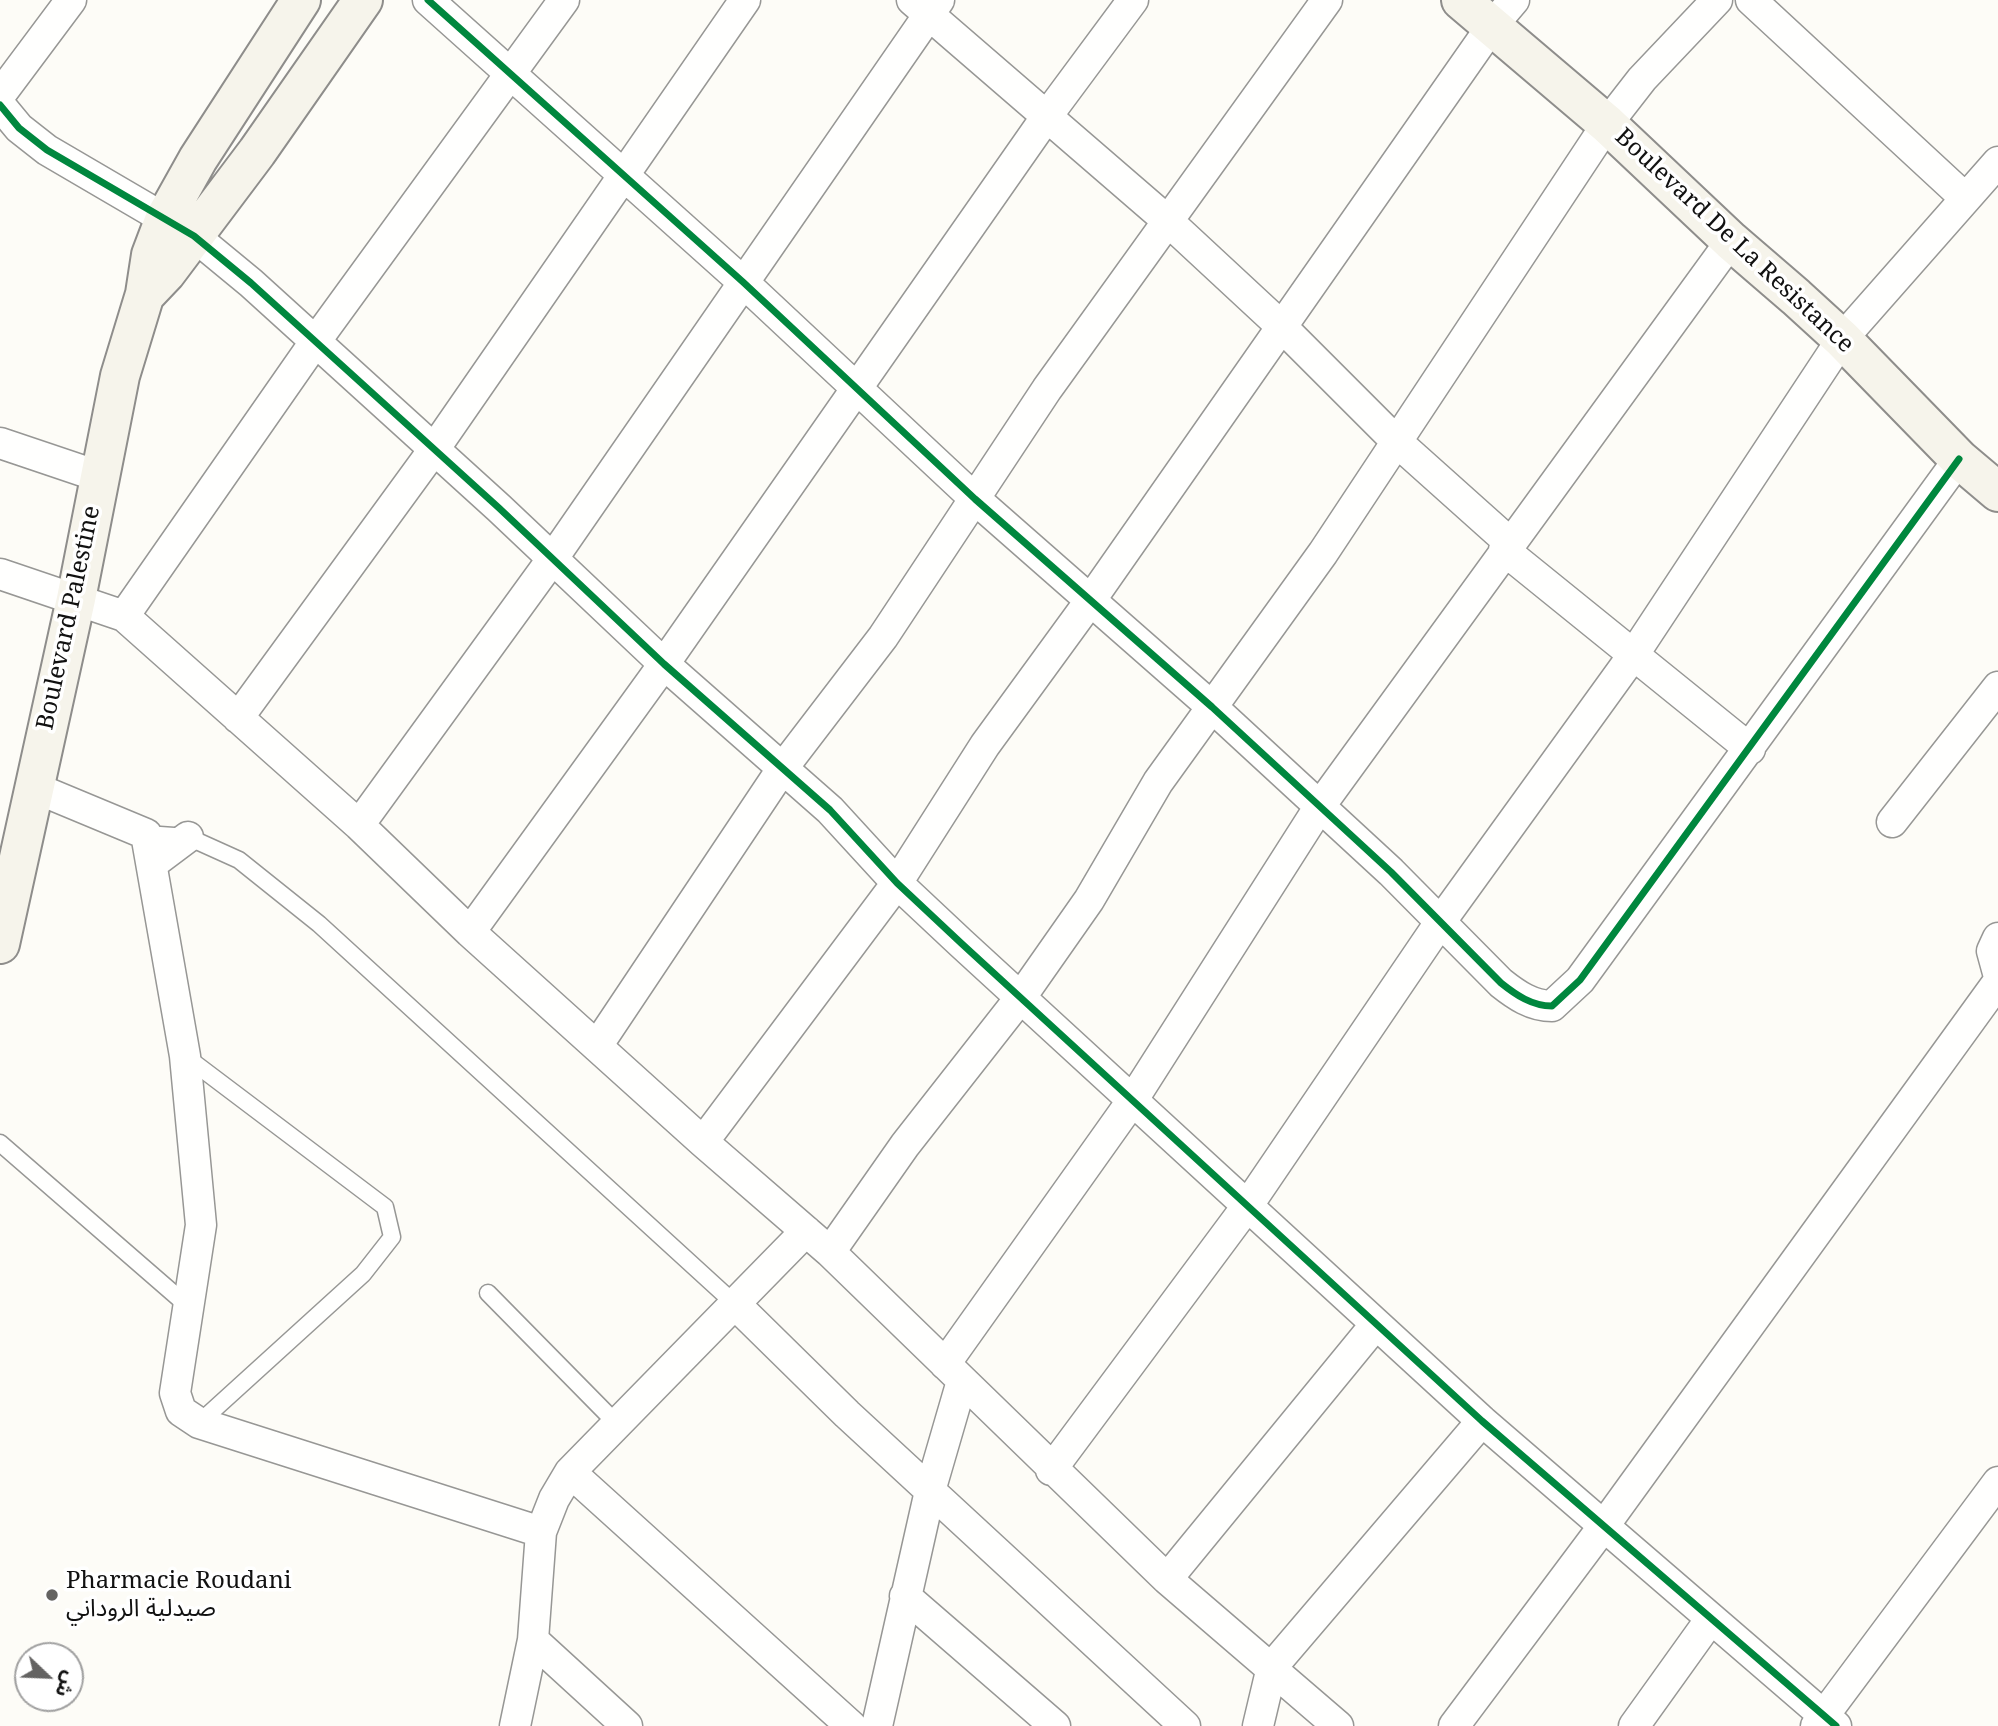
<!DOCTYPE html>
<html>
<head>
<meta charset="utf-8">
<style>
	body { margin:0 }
	#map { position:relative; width:1998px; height:1726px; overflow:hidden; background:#fdfcf7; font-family:"Noto Serif","Noto Sans Arabic",serif }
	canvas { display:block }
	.north { position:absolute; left:14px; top:1642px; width:70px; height:70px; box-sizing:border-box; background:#fff; border:2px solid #a0a0a0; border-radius:50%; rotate:113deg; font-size:19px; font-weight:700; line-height:28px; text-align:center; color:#111 }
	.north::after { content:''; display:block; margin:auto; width:24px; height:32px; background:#646362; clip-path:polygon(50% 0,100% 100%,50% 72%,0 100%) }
</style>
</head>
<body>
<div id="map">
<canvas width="1998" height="1726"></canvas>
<div class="north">ش</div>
</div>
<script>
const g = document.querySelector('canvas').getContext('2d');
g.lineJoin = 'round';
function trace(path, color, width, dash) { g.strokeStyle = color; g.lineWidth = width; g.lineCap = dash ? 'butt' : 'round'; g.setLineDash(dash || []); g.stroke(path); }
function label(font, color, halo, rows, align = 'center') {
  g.font = font + ' "Noto Serif","Noto Sans Arabic",serif'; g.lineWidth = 7; g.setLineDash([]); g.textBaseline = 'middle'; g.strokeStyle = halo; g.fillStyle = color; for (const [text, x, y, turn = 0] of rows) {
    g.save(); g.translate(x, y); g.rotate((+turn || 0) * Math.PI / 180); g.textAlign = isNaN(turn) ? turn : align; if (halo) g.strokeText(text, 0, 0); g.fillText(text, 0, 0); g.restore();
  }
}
const lane = new Path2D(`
	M146,834l42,3 51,23 80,64 416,380
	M185,1056l200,151 7,30 -29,37 -164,149
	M0,1143l189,164
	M488,1293l130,132`);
const street = new Path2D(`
	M428,0l315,282 232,217 237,208 179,165 110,111c15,12 31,23 51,23l28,-26 379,-521
	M912,0l257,222 111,103 116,116 114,102
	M1751,0l214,198
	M0,95l71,-95
	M0,105l19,23 28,22 147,86 57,47 248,225 165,156 166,146 67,73 64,60 521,478 354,305
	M0,443l98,33
	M1504,550l246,199
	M0,574l124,42 235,209 111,107 233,210 127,110 337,327 171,147
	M124,616l191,-274 249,-342
	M238,718l197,-270 310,-448
	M33,787l113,47 39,222 16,169 -26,168 6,18 18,12 342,109
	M1892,822l106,-135
	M359,825l194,-267 386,-558
	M152,864l36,-27
	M470,932l194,-268 383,-548 86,-116
	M1998,938l-6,13 6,22
	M597,1046l185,-277 101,-132 164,-248 280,-389
	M703,1142l194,-259 88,-138 105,-144 402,-575 22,-26
	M830,1252l75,-107 116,-148 68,-97 69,-118 165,-229 284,-429 35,-45 75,-79
	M735,1304l112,110 338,312
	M945,1364l187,-263 188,-295 411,-565
	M1051,1470l197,-265 193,-284 193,-267 208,-315 156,-177
	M570,1472l281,254
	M1167,1579l209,-255
	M905,1596l150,130
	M533,1640l94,86
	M515,1726l18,-86 8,-108 13,-33 16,-27 236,-241
	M877,1726l53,-235 32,-110
	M1258,1726l14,-59 210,-246
	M1454,1726l149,-199 395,-545
	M1634,1726l76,-106
	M1816,1726l182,-244`);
const secondary = new Path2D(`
	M1461,0l146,124 124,117 65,56 46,42 117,120 39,33
	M147,293l19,-20 91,-121 106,-152
	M0,944l76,-345 44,-223 25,-82 6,-39 14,-37 33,-59 103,-159`);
const cycleway = new Path2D(`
	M428,0l315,282 232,217 237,208 179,165 110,111c15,12 31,23 51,23l28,-26 379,-521
	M0,105l19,23 28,22 147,86 57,47 248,225 165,156 166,146 67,73 64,60 521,478 354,305`);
const markers = [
	[52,1595,7,"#646362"]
];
const streetNames = [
	["Boulevard De La Resistance",1734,241,43],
	["Boulevard Palestine",69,618,-78]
];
const poiNames = [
	["Pharmacie Roudani",66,1581],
	["صيدلية الروداني",66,1609]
];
trace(lane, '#979795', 19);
trace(street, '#979795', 33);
trace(secondary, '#8e8d8b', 42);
trace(lane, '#fffffe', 16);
trace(street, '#fffffe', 30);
trace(secondary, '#f6f4eb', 38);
trace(cycleway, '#00873e', 7);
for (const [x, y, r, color] of markers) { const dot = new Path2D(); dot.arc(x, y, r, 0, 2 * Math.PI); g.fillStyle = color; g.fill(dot); trace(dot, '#fff', 2.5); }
label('24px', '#111', '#fff', streetNames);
label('24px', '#111', '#fff', poiNames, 'left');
</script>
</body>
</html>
